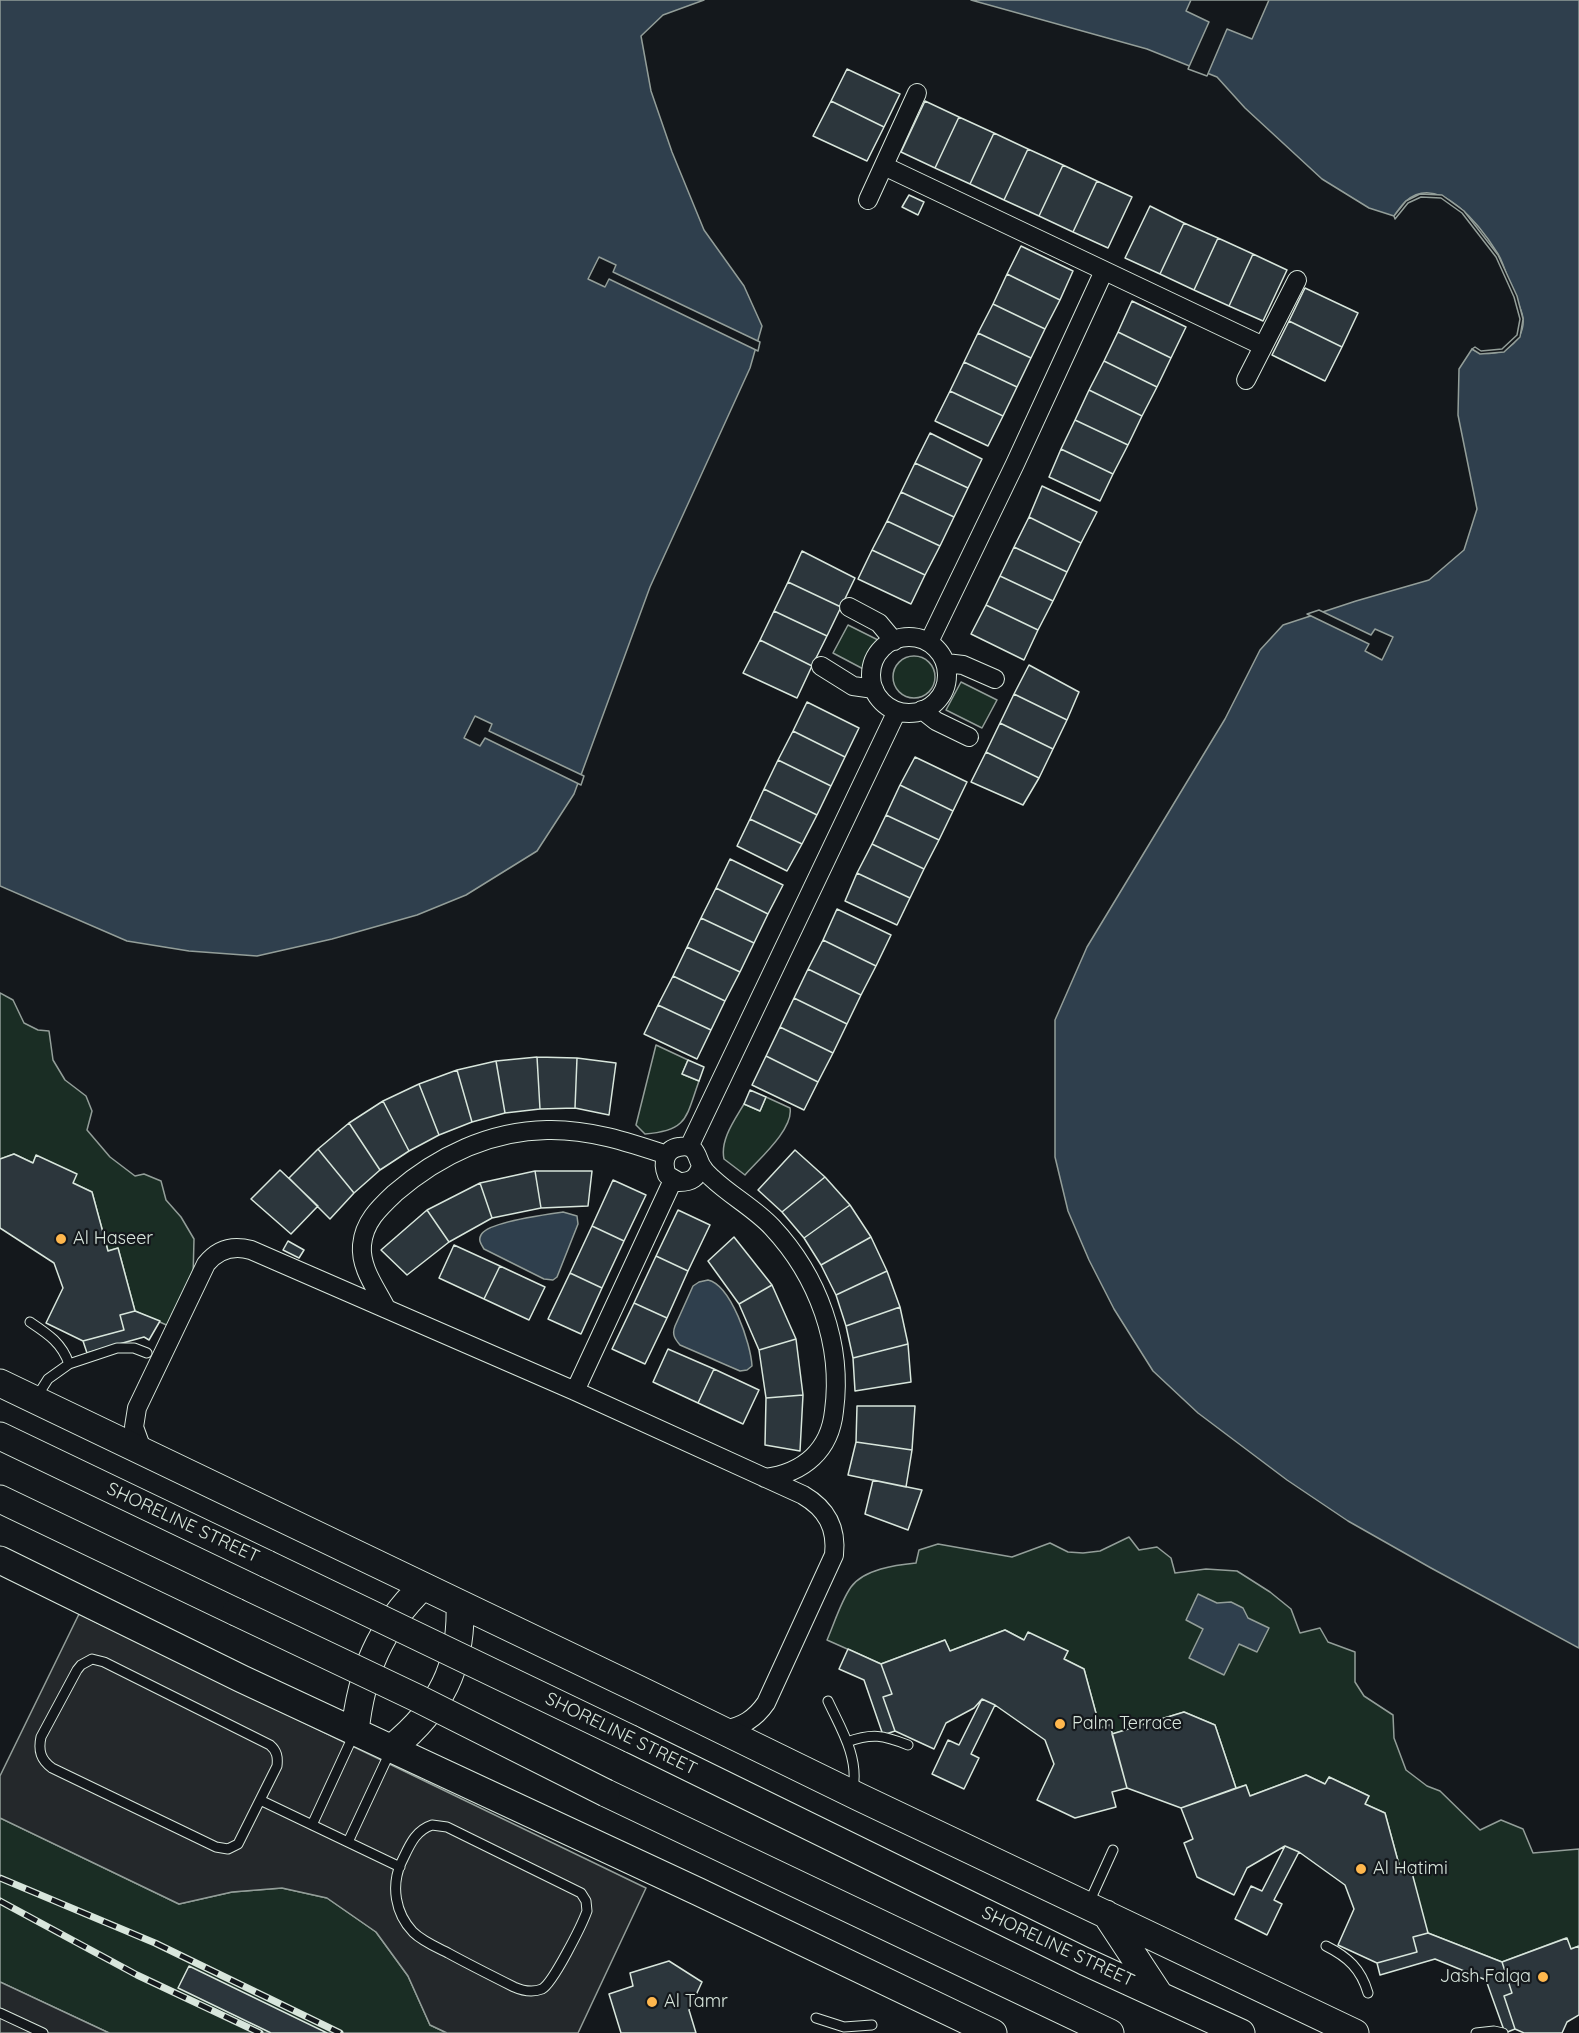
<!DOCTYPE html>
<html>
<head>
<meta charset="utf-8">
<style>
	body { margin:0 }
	canvas { display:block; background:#14181c }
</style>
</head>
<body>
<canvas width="1579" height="2033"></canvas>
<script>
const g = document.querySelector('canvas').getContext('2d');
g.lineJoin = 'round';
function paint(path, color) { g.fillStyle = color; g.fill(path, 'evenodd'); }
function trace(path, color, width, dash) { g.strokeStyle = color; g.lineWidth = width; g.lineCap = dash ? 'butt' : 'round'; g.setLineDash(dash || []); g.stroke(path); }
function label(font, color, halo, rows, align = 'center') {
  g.font = font + ' Quicksand,sans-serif'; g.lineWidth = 4.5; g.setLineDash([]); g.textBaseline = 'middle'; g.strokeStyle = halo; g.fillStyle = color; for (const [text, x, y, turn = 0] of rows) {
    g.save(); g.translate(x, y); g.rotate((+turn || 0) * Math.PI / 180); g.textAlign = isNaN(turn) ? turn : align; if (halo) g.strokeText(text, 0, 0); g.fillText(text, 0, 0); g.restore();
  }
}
const green = new Path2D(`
	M848,625l36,18 -15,29 -36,-19z
	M893 677a21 21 0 1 1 42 0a21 21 0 1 1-42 0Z
	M961,682l36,18 -15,28 -36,-18z
	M0,993l13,7 11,23 14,7 11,1 4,29 12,20 21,16 6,15 -5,19 23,27 25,19 9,-2 17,7 5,19 15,17 13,22 -1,39 -22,49 -36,-16 -17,-63 -10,3 -16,-59 -19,-9 -37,-27 -3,7 -19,-9 -14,5z
	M656,1045l32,15 -6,14 17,7c-13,36 -11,50 -54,53l-9,-9z
	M766,1097l24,11c4,21 -32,52 -45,67l-21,-16c-4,-19 10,-38 20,-55l16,7z
	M1129,1537l10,13 18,-3 14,11 4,15 31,-4 31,2 33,21 21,17 9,24 20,-5 8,14 27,10v30l9,14 29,19 1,23 12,32 21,16 13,5 40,39 21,-10 22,9 10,24 46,-4v97l-8,3 -5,-11 -64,24 -74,-29 -27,-61 -16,-59 -20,-9 4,-8 -40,-19 -4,7 -19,-9 -56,21 -4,-11 -10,3 -21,-63 -31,-13 -72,22 -2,-9 -10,3 -16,-59 -20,-10 4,-8 -44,-11 -19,-10 -55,21 -5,-11 -64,24 -54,-24c7,-16 14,-39 24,-53 13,-18 45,-22 65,-24l3,-13 19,-6 74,13 38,-14 18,9 15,1 17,-2z
	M0,1818l179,86 53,-12 50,-4 45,10 49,34 32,44 22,49 17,8h-338l-109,-51z`);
const parking = new Path2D(`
	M79,1614l567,274 -68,145h-131l-17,-8 -22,-49 -32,-44 -49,-34 -45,-10 -50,4 -53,12 -179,-86v-42z
	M0,1982l109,51h-109z`);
const water = new Path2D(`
	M0,0h704l-41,15 -22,21 10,55 21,61 32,78 40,56 18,40 -12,42 -100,219 -76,207 -37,57 -71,44 -49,20 -85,24 -75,17 -68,-5 -62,-10 -127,-55z
	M971,0h608v1648l-148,-80 -83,-47 -61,-41 -89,-67 -45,-42 -39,-62 -25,-49 -21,-49 -13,-54v-137l32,-73 138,-228 35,-69 23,-25 73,-24 73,-21 35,-30 13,-41 -19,-94 1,-46 13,-20c21,13 54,-4 51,-31 -1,-9 -8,-21 -12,-30 -4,-11 -7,-24 -13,-34 -16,-26 -58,-82 -92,-53 -5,4 -8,10 -12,15l-25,-8 -47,-29 -77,-71 -28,-31 -70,-28z
	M563,1212l14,4 1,8 -21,53 -4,3 -9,-1 -60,-30c-3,-5 -6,-9 -3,-14 5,-13 68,-21 82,-23z
	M708,1280c23,5 43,64 44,86l-5,4 -7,1 -60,-26c-6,-7 -8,-11 -5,-19l18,-40 6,-4z
	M1198,1594l19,9 14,-1 12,6 5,10 21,10 -12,24 -18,-8 -15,31 -35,-17 14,-29 -17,-9z`);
const pier = new Path2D(`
	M1191,0h78l-17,39 -25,-10 -20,47 -19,-7 21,-47 -23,-11z
	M1420,194l22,1 22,16 34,44 19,41 6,23 -3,18 -16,15 -24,2 -8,-5 3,-2 6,4 21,-2 15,-14 3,-16 -6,-22 -18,-40 -34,-44 -21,-15 -20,-1 -13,6 -13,16 -1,-3 12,-15z
	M599,257l17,8 -3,7 147,70 -2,9 -149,-72 -4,8 -17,-8z
	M1319,610l52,25 4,-6 18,8 -11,23 -17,-9 4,-7 -62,-30z
	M475,716l17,8 -3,7 95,45 -3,9 -96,-47 -5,8 -16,-8z`);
const building = new Path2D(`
	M847,69l53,25 -16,33 -53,-26z
	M831,101l53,26 -17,34 -54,-25z
	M925,101l34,16 -24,51 -34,-16z
	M959,117l35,16 -24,51 -35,-16z
	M994,133l34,16 -24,51 -34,-16z
	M1028,149l35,16 -24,51 -35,-16z
	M1063,165l34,16 -24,51 -34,-16z
	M1097,181l35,16 -24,51 -35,-16z
	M909,195l15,7 -6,13 -16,-8z
	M1150,206l34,17 -24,51 -35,-16z
	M1184,223l34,15 -24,52 -34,-16z
	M1218,238l35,16 -24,52 -35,-16z
	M1021,246l52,25 -13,29 -53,-26z
	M1253,254l34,16 -24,51 -34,-15z
	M1007,274l53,26 -15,29 -52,-25z
	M1305,288l53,25 -16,34 -53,-26z
	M1132,301l54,26 -15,31 -53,-26z
	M993,304l52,25 -14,29 -53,-25z
	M1289,321l53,26 -17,34 -53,-26z
	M1118,332l53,26 -14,29 -53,-26z
	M978,333l53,25 -14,29 -53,-25z
	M1104,361l53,26 -15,29 -53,-26z
	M964,362l53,25 -14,29 -53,-25z
	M1089,390l53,26 -14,29 -53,-25z
	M950,391l53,25 -15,30 -53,-25z
	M1075,420l53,25 -15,29 -52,-25z
	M930,433l52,26 -14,29 -53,-25z
	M1061,449l52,25 -13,27 -51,-24z
	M915,463l53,25 -14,29 -53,-25z
	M1042,486l55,26 -16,31 -52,-26z
	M901,492l53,25 -14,29 -53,-25z
	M1029,517l52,26 -14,29 -53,-25z
	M887,521l53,25 -15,29 -53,-25z
	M1014,547l53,25 -14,29 -53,-25z
	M872,550l53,25 -14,29 -53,-25z
	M802,551l53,27 -14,29 -53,-25z
	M1000,576l53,25 -15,29 -52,-25z
	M788,582l53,25 -14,29 -53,-25z
	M986,605l52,25 -14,30 -53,-26z
	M774,611l53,25 -15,30 -52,-26z
	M760,640l52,26 -15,32 -54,-25z
	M1029,665l50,27 -12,28 -53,-26z
	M1014,694l53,26 -14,29 -53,-26z
	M807,702l52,26 -14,29 -52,-26z
	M1000,723l53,26 -14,29 -53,-26z
	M793,731l52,26 -14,29 -53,-26z
	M986,752l53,26 -16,27 -52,-23z
	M915,757l52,25 -14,29 -53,-26z
	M778,760l53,26 -14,29 -53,-26z
	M900,785l53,26 -14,29 -53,-25z
	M764,789l53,26 -15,29 -52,-25z
	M886,815l53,25 -15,29 -52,-25z
	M750,819l52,25 -15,27 -50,-25z
	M872,844l52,25 -14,29 -53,-25z
	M730,859l53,26 -15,29 -52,-26z
	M857,873l53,25 -13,27 -52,-24z
	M716,888l52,26 -14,29 -53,-25z
	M837,909l54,26 -15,31 -53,-26z
	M701,918l53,25 -14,29 -53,-25z
	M823,940l53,26 -15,29 -53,-26z
	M687,947l53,25 -15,29 -52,-25z
	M808,969l53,26 -14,29 -53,-26z
	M673,976l52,25 -14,29 -53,-25z
	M794,998l53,26 -14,29 -53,-26z
	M658,1005l53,25 -14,29 -53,-25z
	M780,1027l53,26 -15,29 -52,-26z
	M766,1056l52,26 -14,28 -52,-25z
	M537,1057l3,52 -35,4 -9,-52z
	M537,1057l40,1 -2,50 -35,1z
	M577,1058l39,5 -7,52 -34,-7z
	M688,1060l16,7 -5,14 -17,-7z
	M496,1061l9,52 -33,9 -15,-52z
	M457,1070l15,52 -33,13 -20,-51z
	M419,1084l20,51 -30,16 -26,-50z
	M750,1090l16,7 -6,14 -16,-7z
	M383,1101l26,50 -29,19 -31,-47z
	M349,1123l31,47 -26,23 -36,-44z
	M318,1149l36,44 -24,26 -41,-41z
	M795,1150l30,27 -43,35 -24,-22z
	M14,1154l19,9 3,-8 41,19 -4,9 19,9 16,59 10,-3 17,63 -15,4 4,15 -41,11 -37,-18 17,-35 -9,-25 -54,-35v-69z
	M280,1170l38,36 -27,28 -40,-35z
	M535,1171l6,37 -49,10 -12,-35z
	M535,1171h57l-4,35 -47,2z
	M825,1177l25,28 -46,33 -22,-26z
	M613,1180l33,15 -22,46 -32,-15z
	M480,1183l12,35 -43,24 -22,-32z
	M850,1205l21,32 -50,28 -17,-27z
	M427,1210l22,32 -42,33 -26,-25z
	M678,1210l32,15 -22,46 -32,-15z
	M592,1226l32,15 -22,47 -32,-15z
	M734,1237l38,48 -33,19 -31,-43z
	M871,1237l16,34 -51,24 -15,-30z
	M288,1241l16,9 -5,8 -16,-8z
	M454,1245l46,21 -16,33 -45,-21z
	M656,1256l32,15 -21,47 -33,-15z
	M500,1266l45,21 -16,33 -45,-21z
	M887,1271l13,36 -54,19 -10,-31z
	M570,1273l32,15 -21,46 -33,-15z
	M772,1285l24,54 -37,11 -20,-46z
	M634,1303l33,15 -22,46 -33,-15z
	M900,1307l8,37 -55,14 -7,-32z
	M135,1311l25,10 -11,19 -5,-3 -57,16 -4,-12 41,-11 -4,-15z
	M796,1339l7,56 -37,3 -7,-48z
	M908,1344l3,38 -56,9 -2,-33z
	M668,1349l46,20 -16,34 -45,-21z
	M714,1369l45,21 -16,34 -45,-21z
	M803,1395l-3,56 -35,-6 1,-47z
	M857,1406h58l-3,44 -56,-8z
	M856,1442l56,8 -6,37 -58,-12z
	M873,1480l49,10 -14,40 -43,-16z
	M1005,1630l19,10 4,-8 40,19 -4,8 20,10 16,59 10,-3 17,63 -15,4 4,15 -41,11 -38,-18 17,-36 -9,-24 -50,-35 -13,-6 -8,9 -28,15 -12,26 -39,-18 -12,-34 9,-3 -11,-30 64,-24 5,11z
	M848,1649l33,15 11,30 -9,3 12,34 -12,4 -19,-55 -25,-11z
	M982,1699l13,6 -24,49 8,4 -15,31 -32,-15 16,-34 11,5z
	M1184,1712l31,13 21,63 -55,20 -54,-20 -15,-54z
	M1306,1775l19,9 4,-7 40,19 -4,8 20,9 16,59 10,-3 17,64 -15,4 4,15 -40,11 -39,-18 16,-36 -9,-24 -46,-33 -14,-6 -38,22 -13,27 -37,-18 -13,-34 9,-4 -12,-31 65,-23 4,11z
	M1285,1846l14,6 -25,48 8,4 -15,31 -32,-16 16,-33 11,5z
	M1428,1933l74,29 10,31 -8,3 11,33 -10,4 -19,-53 -51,-21 -55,16 -3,-12 40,-11 -4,-15z
	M1567,1938l4,11 8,-3v69l-12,7 -5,11h-38l-9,-4 -11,-33 8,-3 -10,-31z
	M669,1961l33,21 -13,28 7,23h-75l-12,-39 24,-8 -3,-13z
	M189,1966l138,67h-56l-93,-45z`);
const lane = new Path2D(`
	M30,1322c18,12 32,21 39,42
	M36,1398l12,-19 21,-15 48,-16h17l13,5
	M92,1659l12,3 166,83c7,6 8,12 7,21l-39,78 -10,5 -12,-2 -164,-79c-11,-8 -14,-17 -11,-31l36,-67 4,-5z
	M828,1701c13,28 31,56 25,88
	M847,1742c25,-9 36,-7 61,3
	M260,1800l140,67
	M312,1825l42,-91
	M432,1825l15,2 134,66 5,8 1,10c-5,14 -34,72 -45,78 -10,4 -19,2 -28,-2 -22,-11 -44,-22 -66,-34 -12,-6 -26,-12 -35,-21 -18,-19 -22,-46 -12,-69 8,-16 13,-32 31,-38z
	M348,1842l42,-90
	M1088,1905l25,-55
	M1326,1946c22,11 35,23 42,47
	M0,2013l43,20
	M816,2018l28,9 28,-2
	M1476,2033l18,-2 9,2`);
const street = new Path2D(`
	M884,166l379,180
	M868,200l49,-107
	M1246,380l51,-100
	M849,607l30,16 15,18
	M871 675a38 38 0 1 1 76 0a38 38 0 1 1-76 0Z
	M929,642l86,-178 89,-193
	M946,663l17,2 32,14
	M821,666l32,20 21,3
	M922,710l14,11 33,16
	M689,1147l208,-436
	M701,1166c-4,12 -9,16 -22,16l-12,-7c-5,-12 -2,-26 12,-28 20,-4 17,13 24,21 2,4 6,7 9,10 19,18 42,30 60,49 46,49 71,117 62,184 -4,39 -30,62 -69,67
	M386,1308c-10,-20 -26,-40 -24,-63 2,-23 17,-37 33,-52 43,-37 95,-62 152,-63 42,-1 81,12 120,25
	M575,1391l98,-211
	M143,1452l-9,-25 3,-19 69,-144c12,-15 27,-19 45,-14l324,141 228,104c24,14 34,33 31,60l-68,148c-11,16 -24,24 -43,27`);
const secondary = new Path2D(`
	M0,1383l640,307 219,107 496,236
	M0,1436l267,128
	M0,1499l236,113
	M0,1560l242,119 457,213 294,141
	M355,1732c6,-59 25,-105 68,-146
	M631,1739l453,222 157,72
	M392,1748c49,-40 70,-81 68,-144
	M606,1793l504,240
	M1106,1914l52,79`);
const rail = new Path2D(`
	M0,1878l155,65 185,90
	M0,1901l137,74 123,58`);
const secondaryBridge = new Path2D(`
	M267,1564l364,175
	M236,1612l183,87 187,94`);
const markers = [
	[61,1239,6,"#ffb74d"],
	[1060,1724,6,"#ffb74d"],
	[1361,1869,6,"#ffb74d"],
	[1543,1977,6,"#ffb74d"],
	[652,2002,6,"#ffb74d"]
];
const poiNames = [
	["Al Haseer",73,1239],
	["Palm Terrace",1072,1724],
	["Al Hatimi",1373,1869],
	["Jash Falqa",1531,1977,"right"],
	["Al Tamr",664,2002]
];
const streetNames = [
	["SHORELINE STREET",183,1523,25],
	["SHORELINE STREET",621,1734,26],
	["SHORELINE STREET",1058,1947,25]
];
paint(green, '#1a2d24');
trace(green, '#939e99', 1.5);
paint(parking, '#24282b');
trace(parking, '#939e99', 1.5);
paint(water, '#2f3f4d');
trace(water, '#939e99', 1.5);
paint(pier, '#14181c');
trace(pier, '#939e99', 1.5);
paint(building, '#2c363c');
trace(building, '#d8e6dc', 1.5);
trace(lane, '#d8e6dc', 11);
trace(street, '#d8e6dc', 20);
trace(secondary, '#d8e6dc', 29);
trace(lane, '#14181c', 9);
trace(street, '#14181c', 18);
trace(secondary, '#14181c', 27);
trace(rail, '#d8e6dc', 7);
trace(rail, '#14181c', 4.5, [14]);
trace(secondaryBridge, '#d8e6dc', 29, []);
trace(secondaryBridge, '#14181c', 27);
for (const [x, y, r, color] of markers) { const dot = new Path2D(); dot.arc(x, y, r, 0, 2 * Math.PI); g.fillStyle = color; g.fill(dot); trace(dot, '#14181c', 2); }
label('18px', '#d8e6dc', '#14181c', poiNames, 'left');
label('18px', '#d8e6dc', '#14181c', streetNames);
</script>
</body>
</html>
